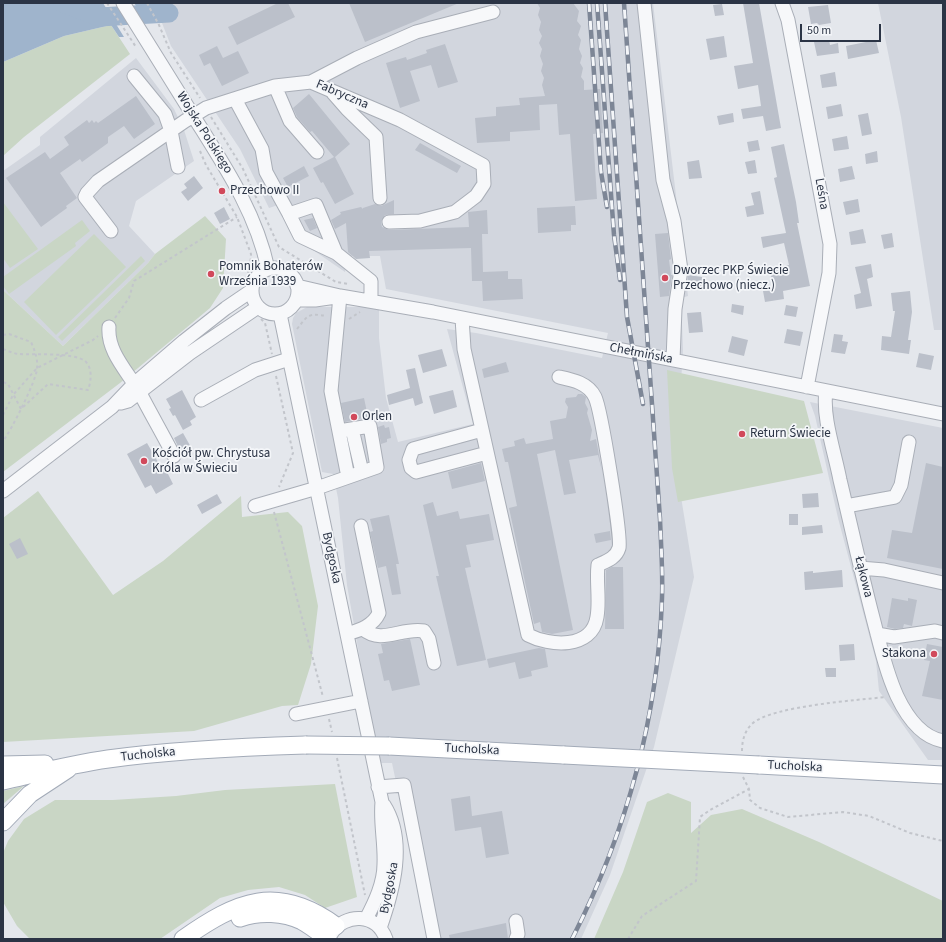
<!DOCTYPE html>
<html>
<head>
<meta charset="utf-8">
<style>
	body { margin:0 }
	#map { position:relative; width:946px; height:942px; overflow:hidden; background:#e4e7ec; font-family:"Source Sans 3",sans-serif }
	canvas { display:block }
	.frame { position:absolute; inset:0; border:4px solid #2b3445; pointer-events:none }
	.scale { position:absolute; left:800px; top:24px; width:81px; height:18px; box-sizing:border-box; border:2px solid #2b3445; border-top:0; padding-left:5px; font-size:12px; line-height:14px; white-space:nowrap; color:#2b3445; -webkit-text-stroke:3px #f4f6f9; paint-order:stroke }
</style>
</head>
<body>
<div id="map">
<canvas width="946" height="942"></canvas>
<div class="frame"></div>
<div class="scale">50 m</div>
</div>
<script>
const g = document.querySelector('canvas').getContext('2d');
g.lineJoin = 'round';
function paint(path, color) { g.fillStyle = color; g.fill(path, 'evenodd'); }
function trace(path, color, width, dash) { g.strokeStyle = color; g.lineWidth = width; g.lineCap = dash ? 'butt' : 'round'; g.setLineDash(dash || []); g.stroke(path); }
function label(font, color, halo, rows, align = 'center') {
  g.font = font + ' "Source Sans 3",sans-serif'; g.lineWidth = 3.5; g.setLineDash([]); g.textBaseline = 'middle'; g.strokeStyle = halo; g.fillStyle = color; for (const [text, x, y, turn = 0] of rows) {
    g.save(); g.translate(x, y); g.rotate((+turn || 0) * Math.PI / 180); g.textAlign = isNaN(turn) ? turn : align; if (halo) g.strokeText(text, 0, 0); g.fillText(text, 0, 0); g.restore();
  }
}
const built = new Path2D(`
	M163,3h490l35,293 -7,2 2,52 -7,116 18,111 -40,170 -44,128 -29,64h-152l-37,-176h-14l-31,-178 -9,-87 -5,-24 -11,-2 -30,-148 1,-6 3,-5 11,-6h72v31l7,60 12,44 75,-18 -26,-95 29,4 126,25 6,-25 -222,-44 -6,-33h-32l-3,16 -45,-31 -19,-37 -12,4 -29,-59 -69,-103 -9,-23 9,-7z
	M878,3h65v327h-9l-33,-213z
	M136,58l38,51 10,21 10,31 -58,40 -7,25 26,28 -7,9 -85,83 -60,-56v-119l37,-26v-8z
	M810,402l133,26v332h-15l-49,-69 -3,-30 -38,-143 -23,-102z`);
const green = new Path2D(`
	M111,25l19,29 -106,83 -21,19v-94l61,-26z
	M3,202l35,47 -28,19 -7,-10z
	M205,216l21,23 -3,49 -13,20 -90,75 -117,89v-182l60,56 85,-83 7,-9z
	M82,220l8,11 -15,12 1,3 -67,48 -6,-8v-9z
	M94,234l32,33 -70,68 -32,-33z
	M141,256l4,5 -83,80 -4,-4z
	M667,370l137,31 19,72 -145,29 -6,-34z
	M38,491l75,104 50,-34 78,-65 1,21 46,-5 14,14 16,80 -7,58 -13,41 -16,1 -88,25 -191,11v-224z
	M335,784l22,113 -32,11 -20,-13 -26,-8 -31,3 -28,8 -60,41h-130l-13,-13 -14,-24v-49l5,-12 16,-22 31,-19h58l63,-4 49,-6z
	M24,786l-21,18v-13z
	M668,793l23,9v31l20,-18 31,-6 77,33 124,59v38h-349l29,-67 24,-70z`);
const water = new Path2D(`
	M3,3h100l21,34h-5l-8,-12 -47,11 -61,26z
	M134,3h29l9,13 -10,7h-14z`);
const river = new Path2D(`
	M63,3l36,14 70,-4`);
const building = new Path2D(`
	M278,3h10l7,14 -58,28 -9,-18z
	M349,3h110l-94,39z
	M537,3h36l6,8 -2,10 4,5 -3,9 3,5 -2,9 3,7 -2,7 3,5 -2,9 3,4v9l16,-1 3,44 -10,1 4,65 -22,2 -5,-67 -11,1 -2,-31 -18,1 1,25 -30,2v9l-33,2 -2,-25 21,-2v-9l24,-2 -1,-7 26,-2 -3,-11 2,-7 -3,-7 2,-7 -3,-8 2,-7 -3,-6 3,-7 -3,-6 2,-8 -3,-7 2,-7z
	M743,3h16l22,125 -15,3 -3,-15 -20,3 -2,-10 20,-3 -3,-21 -20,4 -4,-23 19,-3z
	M722,4l2,11 -9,1 -2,-11z
	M828,5l3,18 -12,2 -2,-2 -6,1 -3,-17z
	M724,36l3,21 -17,3 -4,-21z
	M829,40l1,5 8,-2 1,10 -22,3 -3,-14z
	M876,40l3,13 -31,6 -2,-13z
	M445,44l13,38 -20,6 -7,-23 -21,6 10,30 -20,7 -14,-45 20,-6 1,3 20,-7 -1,-3z
	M217,46l6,12 15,-7 11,22 -27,13 -12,-23 -6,3 -5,-11z
	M835,72l2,14 -15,2 -2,-13z
	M309,94l41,50 -15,13 19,37 -19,10 -12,-22 -2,1 -8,-15 21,-11 -22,-26 -2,1 -13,-15 -4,-9z
	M136,96l19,28 -21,15 -10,-13 -16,11v6l-26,19 -2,-3 -20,14 17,25 -11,8 1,2 -26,19 -35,-49 39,-26 5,7 19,-14 -5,-8 23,-17 2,3 3,-3 2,3 2,-2 2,2z
	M841,104l2,12 -15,3 -2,-12z
	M733,113l1,9 -15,3 -2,-9z
	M868,113l4,21 -10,2 -4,-21z
	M847,136l2,13 -15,2 -2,-12z
	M758,140l2,10 -11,2 -2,-10z
	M420,143l41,23 -4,7 -42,-23z
	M784,144l12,58 3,21h-2l13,63 -27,5 1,8 -19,3 -2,-11 10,-2 -3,-20 19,-4 -5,-22 -21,5 -2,-11 25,-4 -12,-55 3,-1 -6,-30z
	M877,151l1,11 -12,2 -1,-10z
	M699,160l3,18 -13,1 -2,-17z
	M755,160l2,13 -9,1 -3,-12z
	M304,166l5,10 -21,11 -5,-9z
	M852,166l3,13 -15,3 -2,-13z
	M194,176l9,12 -15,13 -7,-9 6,-4 -3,-4z
	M760,191l4,23 -17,3 -2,-10 9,-2 -3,-12z
	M858,199l2,13 -14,3 -3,-13z
	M394,200v14l-9,1 -4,7 1,5 7,3 80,-3 -1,-15 19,-2 1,24h-6l1,38 25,-1v8h14l1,20 -40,2 -1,-20h-10l-1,-33 -102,3 1,7 -14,1 -8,-7 -2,-29 -11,6 -4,-9 10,-6 -1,-2 21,-5 2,2v-1l12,-4 6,2z
	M575,206l1,19h-5v6l-33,2 -1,-25z
	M224,207l6,12 -10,5 -6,-11z
	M313,218l4,10 -7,3 -6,-11z
	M863,229l3,14 -15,2 -2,-13z
	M668,233l3,26 -2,1 2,15h1l-3,21 -9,1 -5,-63z
	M892,233l2,14 -10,2 -3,-14z
	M871,264l2,13 -6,2 5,27 -16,3 -2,-14 7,-2 -6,-26z
	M688,275l14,2v9h-15z
	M910,291l2,21 -4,28h3l-2,14 -28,-4 1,-14 9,1 4,-26h-2l-2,-18z
	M732,304l12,2 -1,9 -12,-3z
	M786,305l12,2 -2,10 -12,-2z
	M701,312l2,20 -14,1 -2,-20z
	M787,329l16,3 -3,14 -16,-3z
	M834,334l9,1 -1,6 6,1 -3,12 -14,-2z
	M732,336l16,4 -4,16 -16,-4z
	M442,349l5,17 -24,7 -5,-18z
	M919,353l15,3 -3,14 -15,-3z
	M506,362l3,10 -25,6 -2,-9z
	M415,368l8,35 -8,3 -2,-8 -24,7 -2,-10 23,-7 -4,-18z
	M182,390l14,27 -6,4 2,4 -9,5 -8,-15 -2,1 -4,-7 2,-1 -5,-9z
	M453,390l4,17 -23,7 -5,-18z
	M578,394h4l4,3 -1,6 3,6 -1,4 5,17 -2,11 6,-2 6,32 -4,-16 -29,5 7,33 -12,2 -9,-45 -18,4 36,176 -21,4 -10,-2 -2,-10 -6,2 -25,-116 8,-2 -9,-44h-3l-3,-13 13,-3 -1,-5 10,-3 2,6 27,-5 -3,-18 16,-3 2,-11 -3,-5 1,-4 10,-1z
	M364,398l4,19 -23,5 -4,-19z
	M384,425l1,3 4,-1 2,11 -4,1v3l-6,2 -3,-17z
	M183,433l9,16 -10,6 -8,-17z
	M147,443l15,26 3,-1 8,16 -17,10 -5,-9 -6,3 -18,-34z
	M481,463l4,18 -33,8 -4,-17z
	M926,463l17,4v102l-56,-11 5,-28 20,3z
	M818,493l1,14 -16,1 -1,-14z
	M217,494l5,9 -20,11 -5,-9z
	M433,502l4,14 21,-5 2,8 29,-5 5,26 -28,5 5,22 -6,1 21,92 -29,6 -21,-90h3l-16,-71z
	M789,514h9v11h-9z
	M389,515l10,49h-3l5,30 -9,1 -6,-29 -8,2 -8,-36 3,-1 -3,-12z
	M822,525l1,8 -21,2v-8z
	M610,531l1,9 -15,3 -2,-9z
	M20,538l8,16 -11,5 -8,-15z
	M612,567h11l1,62h-19l1,-59z
	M842,570l1,17 -38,3 -1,-18 9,-1v2z
	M892,598l16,3v-3l9,2 -5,26 -8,-2 -1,4 -8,1 -8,-2z
	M410,639l10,46 -28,6 -3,-11 -5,1 -6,-27 5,-1 -2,-9z
	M854,644l1,16 -15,1 -1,-16z
	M927,644l16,3v53l-21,-4 8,-35 -6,-1z
	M539,648l6,1 3,18 -17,4 1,5 -13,3 -4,-17 -26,6 -2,-9z
	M825,668h11v9h-10z
	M470,796l2,20 30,-5 7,43 -23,4 -5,-31 -26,4 -4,-32z
	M506,923l2,16h-58l-1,-4z`);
const path = new Path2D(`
	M107,3l29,44
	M147,3l12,22 12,28 29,45
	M211,117l32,52 36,78 57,35 12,2
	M200,151l6,14 31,52 14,37 -1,14 -5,13
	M115,318l14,-20 5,-17 103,-64
	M261,319l4,4 7,31
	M349,319l11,-7
	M297,329c11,-14 11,-16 30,-13
	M3,335l6,-1 22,8c4,9 7,17 6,27 -1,12 -26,62 -34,72
	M3,349c5,2 10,4 15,5 16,1 55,-2 67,7 8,7 6,21 3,29l-40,-6 -27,25 -13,-25 -5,-2
	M276,376l17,77 -14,34
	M3,415l10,-20 24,-27 56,-28 5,-4
	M274,512l49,185
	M329,719l3,13
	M742,751c0,-11 3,-21 11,-28 20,-17 105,-23 133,-26
	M337,758l28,137
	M743,777l6,12 1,11 10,8 28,9 55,-5 26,4 41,17 33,8
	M628,939l14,-23 54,-35 4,-64 10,-7 39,-21`);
const minor = new Path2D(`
	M123,3c24,38 47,76 71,114 30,48 62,95 74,152
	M644,3l19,177 11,41 7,49 -6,39 -2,51
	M782,3l6,17 42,224 -1,29 -22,114
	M134,76l31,38 6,17 7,36
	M311,82l46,-24 59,-26 77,-20
	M275,86l15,35 27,31
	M333,93l14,16 29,28 4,61
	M235,99l27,50 4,23 23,42
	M111,231l-26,-34 2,-4 11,-12 87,-60 21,-13 69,-22 36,-4 89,38 83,45 1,19 -8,12 -21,16 -35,9 -31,1
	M336,253l-20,-48 -27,9 11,22 36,17 35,28v20
	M252 291a23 23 0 1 1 46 0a23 23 0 1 1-46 0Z
	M297,286l43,10 93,16 510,102
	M340,296l-9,95 17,86
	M296,300h19l21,-3
	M280,314l102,488c-2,21 3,41 2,62 0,19 -9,38 -18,55
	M462,318l2,31 64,286c21,11 64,15 69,-18 3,-17 -1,-35 1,-52 9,-4 18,-7 21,-17 3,-10 -18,-139 -24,-151 -7,-14 -22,-17 -36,-20
	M109,327c-2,25 19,45 31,66 11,21 23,42 34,63
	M826,391c-4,26 9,62 14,89 11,46 21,92 33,138 7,27 13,54 24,78 9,19 24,41 46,45
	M201,400l54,-30 34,-11
	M121,403l7,-2 62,-48 68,-46
	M352,429l10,43
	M482,430l-69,19 -4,11 2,8 5,4 71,-19
	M3,491l109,-84 22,-23 50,-43 42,-33 25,-17
	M255,506l62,-18 60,-21 -7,-41 -31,5
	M846,506l49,-9 6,-12 8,-43
	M860,568l24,2 59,13
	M363,629c19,16 38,-2 61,2l5,8 5,24
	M347,634c13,-4 26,-8 32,-21l-18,-87
	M877,634l17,3 41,-6 8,2
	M296,714l65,-13
	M378,787l26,-2 30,154
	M380,928c13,-37 27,-87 4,-123
	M331,934c14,-22 46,-21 55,5
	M516,939l2,-5 -2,-13`);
const major = new Path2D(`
	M389,746l175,9
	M3,765l42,-1
	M759,765l184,10
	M3,781c35,-8 69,-17 105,-22 65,-9 132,-12 198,-14
	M3,822l27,-28 38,-25
	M240,918c19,-7 44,-6 62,3 9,5 18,12 26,18
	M183,939c54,-38 94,-56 153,-13`);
const rail = new Path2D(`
	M589,3l12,169 6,35
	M597,3l17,232 6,45
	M605,3l22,314 16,87
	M572,939c54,-106 86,-222 90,-341 1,-26 -1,-52 -2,-79l-36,-516`);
const majorBridge = new Path2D(`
	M306,745l83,1
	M564,755l195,10`);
const markers = [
	[222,191,4,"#d1495b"],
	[211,274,4,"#d1495b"],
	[665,278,4,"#d1495b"],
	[354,417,4,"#d1495b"],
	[742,434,4,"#d1495b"],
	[144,461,4,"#d1495b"],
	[934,654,4,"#d1495b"]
];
const streetNames = [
	["Fabryczna",342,95,23],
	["Wojska Polskiego",204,133,58],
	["Leśna",821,194,80],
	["Chełmińska",641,354,11],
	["Bydgoska",331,558,78],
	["Łąkowa",863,577,76],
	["Tucholska",472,750,3],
	["Tucholska",148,755,-6],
	["Tucholska",795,767,3],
	["Bydgoska",390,888,-79]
];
const poiNames = [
	["Przechowo II",230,191],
	["Pomnik Bohaterów",219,267],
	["Września 1939",219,282],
	["Dworzec PKP Świecie",673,271],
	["Przechowo (niecz.)",673,286],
	["Orlen",362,417],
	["Return Świecie",750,434],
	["Kościół pw. Chrystusa",152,454],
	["Króla w Świeciu",152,469],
	["Stakona",926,654,"right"]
];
paint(built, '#d2d6de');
paint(green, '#c9d6c5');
paint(water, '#9fb4cc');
trace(river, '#9fb4cc', 19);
paint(building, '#bbc0ca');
trace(minor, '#a9aeb7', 15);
trace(major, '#a3abb8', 19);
trace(path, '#c2c5cb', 2, [3, 3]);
trace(minor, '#f7f8fa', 13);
trace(major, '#fff', 17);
trace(rail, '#7d8696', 4.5);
trace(rail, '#f4f6f9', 3, [9]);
trace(majorBridge, '#a3abb8', 19, []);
trace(majorBridge, '#fff', 17);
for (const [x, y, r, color] of markers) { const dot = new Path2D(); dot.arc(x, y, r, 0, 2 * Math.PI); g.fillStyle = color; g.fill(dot); trace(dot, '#f4f6f9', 1.5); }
label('13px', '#2b3445', '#f4f6f9', streetNames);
label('13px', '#2b3445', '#f4f6f9', poiNames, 'left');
</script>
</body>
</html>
